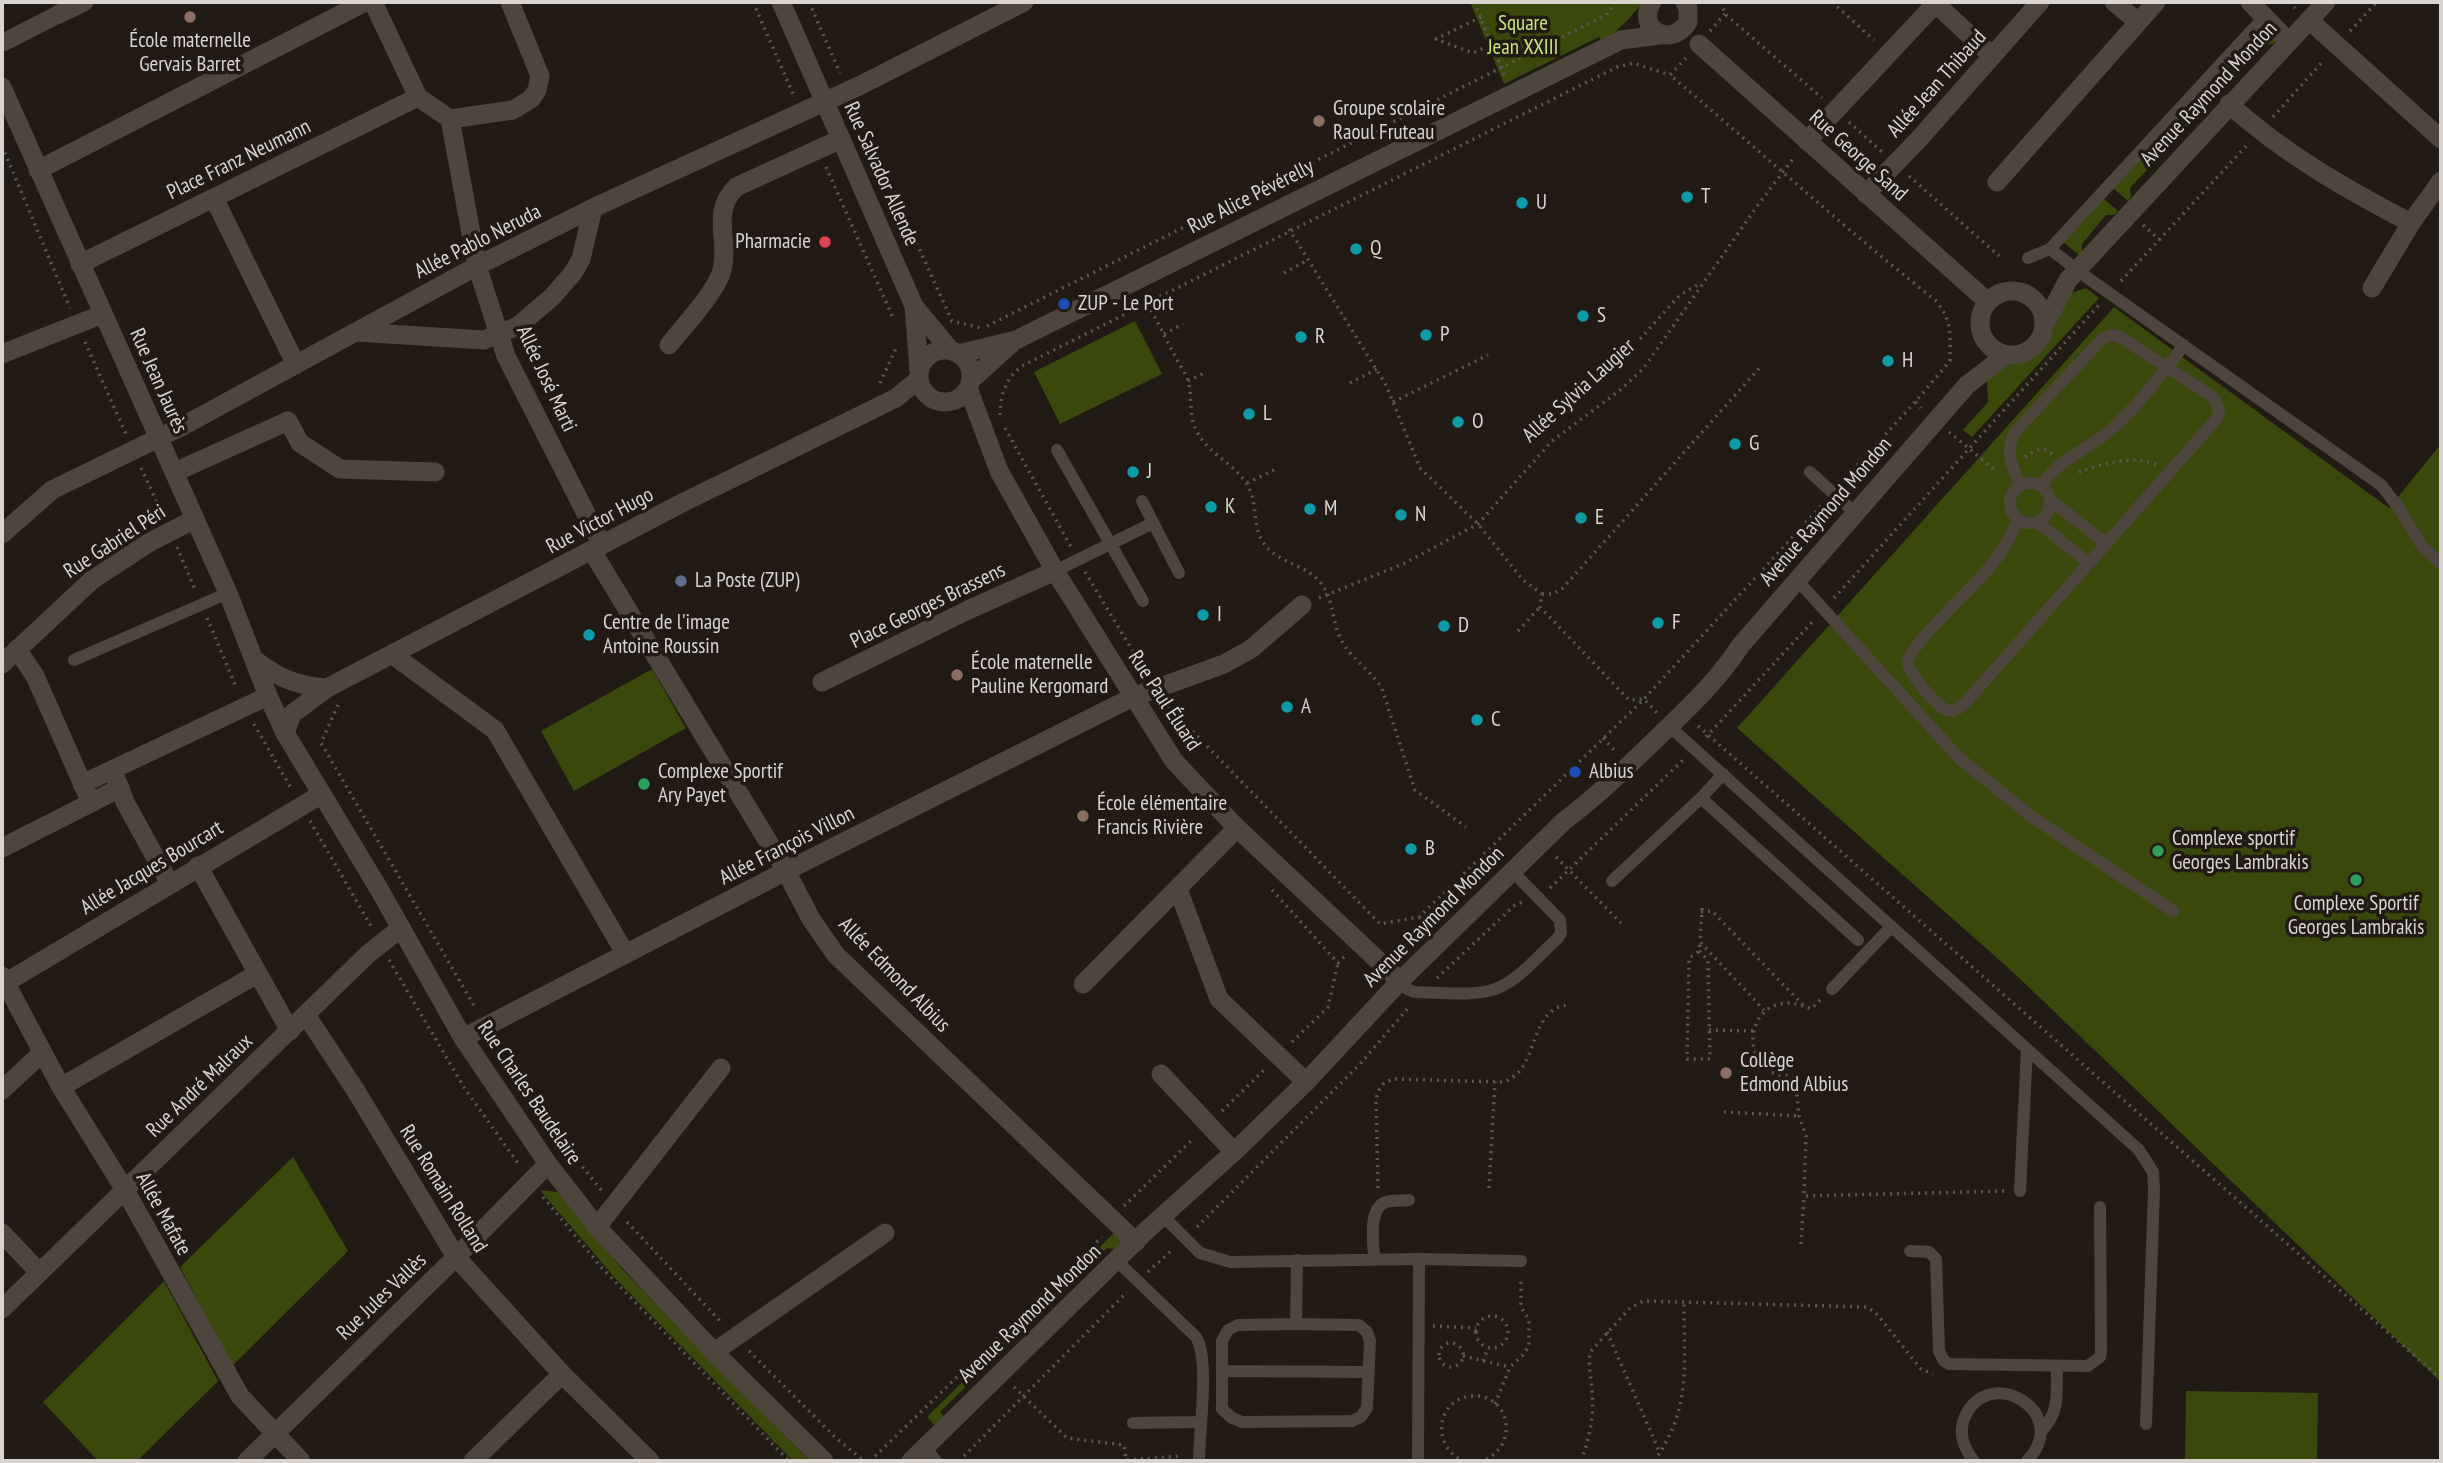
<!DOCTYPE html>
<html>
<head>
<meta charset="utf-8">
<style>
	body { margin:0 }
	#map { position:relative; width:2443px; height:1463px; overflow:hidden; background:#211a15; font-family:"PT Sans Narrow",sans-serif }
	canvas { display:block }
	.frame { position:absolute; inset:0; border:4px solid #dad4d1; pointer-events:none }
</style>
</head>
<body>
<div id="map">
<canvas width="2443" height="1463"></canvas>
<div class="frame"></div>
</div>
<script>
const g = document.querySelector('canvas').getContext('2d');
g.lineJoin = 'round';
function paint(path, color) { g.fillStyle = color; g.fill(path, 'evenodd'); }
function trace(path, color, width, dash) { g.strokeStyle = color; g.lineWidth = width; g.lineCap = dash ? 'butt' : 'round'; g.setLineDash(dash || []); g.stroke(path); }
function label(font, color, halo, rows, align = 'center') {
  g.font = font + ' "PT Sans Narrow",sans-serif'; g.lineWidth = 7; g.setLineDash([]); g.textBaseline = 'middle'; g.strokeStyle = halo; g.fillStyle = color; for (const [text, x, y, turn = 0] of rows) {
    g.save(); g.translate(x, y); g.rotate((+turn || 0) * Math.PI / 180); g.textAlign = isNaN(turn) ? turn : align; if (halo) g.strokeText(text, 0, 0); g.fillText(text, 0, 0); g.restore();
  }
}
const green = new Path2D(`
	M1470,2h173c-14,17 -22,27 -41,39l-3,-4 -95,47z
	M2261,25l16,15 -4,4 -9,1 -134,143 1,9 -3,4 -16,-14z
	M2103,198l15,13 -4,4h-8l-24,29v8l-3,3 -16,-13z
	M2086,288l13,10 -127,139 -9,-7 25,-28 -1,-22 23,-16 25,-11 8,-8 28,-52z
	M2114,307l275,201 52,-64v938l-426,-408 -278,-246z
	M1135,321l27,53 -102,50 -26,-52z
	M652,669l34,59 -112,63 -33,-60z
	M293,1157l55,94 -116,115 -52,-99z
	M540,1190l18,2 64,77 188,192h-17l-179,-184z
	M1115,1232l9,9 -9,8 -8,-1 -167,164 5,5 -9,10 -9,-10z
	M164,1281l54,100 -81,80h-39l-55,-59z
	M2186,1391l132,2 -1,68h-132z`);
const path = new Path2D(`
	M753,2l41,94
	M809,2l31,71
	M1474,2l31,74
	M1721,2l4,12 97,84
	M1832,2l42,38
	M2289,2l6,6
	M1481,17l-45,22 37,14 19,-9
	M1710,31l15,-17
	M2350,31l27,-29
	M1686,58l-16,17c89,75 174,153 265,225 18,21 15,34 15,61l-35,41 6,6
	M856,109l96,212 29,7
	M2273,117l51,-57
	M1849,122l33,30
	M2,146l68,162
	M826,167l68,153
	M1909,176l90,80
	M2143,225l17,15
	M1289,229l97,156 34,83 58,56 44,55 20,15 -2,13 89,93 15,-1 13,14
	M1284,273l24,-13
	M2121,281l128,-138
	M1148,304c9,17 18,35 27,52 4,8 10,16 13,24 5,17 0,36 9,52 12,23 39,32 51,54 10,18 4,39 15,56 13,21 40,21 56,39 15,17 12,35 20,54 9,23 32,34 43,54l33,101 51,37
	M987,326l619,-311 10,-13
	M1164,334l19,-10
	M1640,339l40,-44 21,-12
	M85,342l41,92
	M1188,381l18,-9
	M880,383l17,-37
	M1350,383l27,-14
	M1393,402l95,-47
	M1000,415c0,-20 6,-37 22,-49l595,-299 16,-4 37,12
	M1005,428l66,119
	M1949,432l48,40
	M2025,457c10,-6 17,-12 27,-3
	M141,468l22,47
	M2079,472c23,-8 55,-18 78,-7
	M1843,481l72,-79
	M1247,483l27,-13
	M177,547l19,45
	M1085,572l61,101
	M1542,594h11l10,-6 199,-223
	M1319,598l84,-34 75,-40 74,-83 67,-50 24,-22 115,-164 37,-49
	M1834,598l265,-293
	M207,618l30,71
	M1518,631l22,-24
	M338,705l-17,38 155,266
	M1168,706l212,218 39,-7 225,-218 178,-194
	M254,724l38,66
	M1698,726l743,653
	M1706,737l109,-118
	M1603,738l13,14
	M310,821l61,105
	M1556,857l65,66
	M1550,888l133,-128
	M1272,890l66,73 7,-7
	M1702,908l-2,34 64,68
	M1701,912l11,-1 91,94
	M1419,917l11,11
	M1699,951l9,9 2,99h-23l2,-101 10,-7 1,-9
	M389,960l76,129 55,77
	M1437,978l79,-74 7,-2
	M1820,1000l-9,9c-59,-28 -79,52 -32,66 4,1 12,0 16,1l4,40 7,20 -2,60 203,-5
	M1709,1030l44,1
	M495,1040l73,109 34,42
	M1292,1042l36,-35 10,-44
	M1222,1111l42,-41
	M1724,1112l75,4
	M1378,1188l-2,-89 3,-9 5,-7 9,-4 110,3c32,-10 26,-53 49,-71 4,-4 10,-5 16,-6
	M1489,1188l6,-106
	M543,1197l59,71 187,193
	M1124,1206l70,-68
	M627,1222l95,101
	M1197,1227l163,-163 50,-58
	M1801,1244l3,-48
	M1148,1272l25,-23
	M1476 1332a16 16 0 1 1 32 0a16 16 0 1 1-32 0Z
	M1433,1326l43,2
	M1607,1332l53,121
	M1439 1355a12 12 0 1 1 24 0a12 12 0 1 1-24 0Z
	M749,1351l86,86 29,24
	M1463,1356l47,11
	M1483,1361l5,-13
	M1014,1387l53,51 57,7 2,15 57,-4
	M1495,1404l15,-37 12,-11 7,-10v-26l-8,-13v-30
	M870,1461l232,-224
	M959,1461l168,-169
	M1465,1461c-33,-11 -31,-61 6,-65 40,-3 49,51 11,65
	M1581,1461c9,-24 13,-44 11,-70 -1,-13 -4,-26 -2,-39l40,-44 13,-7 224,6 8,5 46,57 12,5
	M1654,1461c38,-52 30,-98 30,-159`);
const service = new Path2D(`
	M2050,249l35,27 296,209 18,23 23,38 19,18
	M2028,258l22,-9 214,-232
	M1057,450l86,151
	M1810,472l45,41
	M2010 503a20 20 0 1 1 40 0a20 20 0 1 1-40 0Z
	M2041,486c20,-29 42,-33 67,-54 29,-24 53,-57 76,-87
	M1142,501l37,72
	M2051,501l55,42
	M2018,519c-7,18 -17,35 -30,50 -14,18 -78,75 -80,93 -1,10 30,46 39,48 8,3 13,-3 19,-8l247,-279c9,-11 7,-16 -1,-27l-92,-59 -7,-2 -10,3 -88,94c-11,20 -3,34 5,53
	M2037,522l52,41
	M1055,571l98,-48
	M1797,580l162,178 73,59 141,94
	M74,660l154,-67
	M1669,726l358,323 -7,142
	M1701,798l157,142
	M1612,881l89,-83 22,-24
	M1400,981l7,8 7,3c23,0 60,5 81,-3 22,-7 46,-36 63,-51l3,-5 -1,-13 -48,-49
	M1832,989l58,-61
	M2027,1049l112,101 14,22 1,17 -8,235
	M1163,1216l37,37 30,9 189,-3 102,2
	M1910,1251l19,1 7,7 3,92 5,10 5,3 139,2 12,-9 1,-6 -1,-144
	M1374,1259c0,-15 -7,-50 12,-57 7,-2 17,-1 23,-2
	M1117,1261l79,76c14,22 3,95 3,124
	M1296,1324l63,1 8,7 3,9 -3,67 -6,9 -9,4 -110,1 -10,-4 -10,-9v-68l6,-11 10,-5z
	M1296,1324l1,-64
	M1222,1371l146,1
	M1133,1423l67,-1
	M2041,1432c20,-22 15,-38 16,-66
	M925,1447l11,14
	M1418,1461l1,-202
	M1974,1461c-9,-11 -15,-24 -11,-39 20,-62 112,-11 64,39`);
const pedestrian = new Path2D(`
	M4,42l55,-28`);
const minor = new Path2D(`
	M373,2l45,95 32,22 27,147 29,90 96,189
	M1934,2l58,54
	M2114,2l24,20
	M2250,2l39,40
	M59,14l25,-12
	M2309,20l132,119
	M2229,104c55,50 117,85 182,119
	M450,119l63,-9 18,-11 6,-9 3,-14 -30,-74
	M1807,141l130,-139
	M38,170l327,-168
	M1997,182l159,-180
	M1866,194l53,-55 121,-137
	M214,198l82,167
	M80,264l338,-167
	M2372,288l39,-65 30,-42
	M356,332l128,8 34,-14 34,-29 21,-24 8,-14 12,-51
	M669,345c14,-18 48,-54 53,-75 8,-31 -12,-56 14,-83l105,-48
	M2,354l101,-40
	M175,472l113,-51 12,22 40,26 95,3
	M2,534l50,-44 129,-63 296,-161 116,-58 268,-123 163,-83
	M592,551l194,320 25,48 25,36 300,287
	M17,649l18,27 56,127
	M393,655l102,75 130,223
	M2,664l90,-84 58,-38 45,-23
	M822,682l146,-72 87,-39
	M115,776l10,26 45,82
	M82,784l186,-88
	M2,848l118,-60
	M198,866l92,165
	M1178,889l41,110 87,83
	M2,976l59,111 64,103 115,206 61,65
	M5,983l317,-189
	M1083,984l154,-156
	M306,1015l50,76 100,166 106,117 88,87
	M463,1038l323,-167 347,-174 91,-33 27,-15 51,-44
	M1161,1074l73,78
	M61,1087l196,-113
	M2,1090l40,-37
	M597,1227l124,-159
	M2,1233l37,39
	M2,1309l366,-355 33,-26
	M714,1352l171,-119
	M247,1461l209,-204 92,-93
	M473,1461l89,-87`);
const tertiary = new Path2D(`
	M781,2l133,304 5,65
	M1652,2c-17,26 18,48 36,20v-14l-3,-6
	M1699,44l289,258
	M2,87l226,506 40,103 17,37 94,156 84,149 85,126 49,63 117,125 110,109
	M1980 323a32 32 0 1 1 64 0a32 32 0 1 1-64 0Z
	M914,306l37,45
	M2044,326l24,-46 258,-278
	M919 376a26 26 0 1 1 52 0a26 26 0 1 1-52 0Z
	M958,354l58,-14 605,-300 39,-5
	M971,380l41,-37
	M968,388l31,83 56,100 119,190 63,67 163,153
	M255,660c25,19 41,25 72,28
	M285,733l7,-19 35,-26 355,-185 214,-105 23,-19
	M911,1461l237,-232 86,-77 72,-70 94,-101 164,-160c32,-24 60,-51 89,-79 33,-32 63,-59 88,-97l226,-260 39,-30`);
const markers = [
	[190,17,7,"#8d6e63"],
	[1319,121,7,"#8d6e63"],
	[1687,197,7,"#0f9aa8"],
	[1522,203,7,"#0f9aa8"],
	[825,242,7,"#e0444e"],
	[1356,249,7,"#0f9aa8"],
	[1064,304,7,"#1a4fb4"],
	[1583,316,7,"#0f9aa8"],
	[1426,335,7,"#0f9aa8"],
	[1301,337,7,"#0f9aa8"],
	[1888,361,7,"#0f9aa8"],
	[1249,414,7,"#0f9aa8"],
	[1458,422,7,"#0f9aa8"],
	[1735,444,7,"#0f9aa8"],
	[1133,472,7,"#0f9aa8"],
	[1211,507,7,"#0f9aa8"],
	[1310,509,7,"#0f9aa8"],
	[1401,515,7,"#0f9aa8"],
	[1581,518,7,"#0f9aa8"],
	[681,581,7,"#5c6f8a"],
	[1203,615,7,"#0f9aa8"],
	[1658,623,7,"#0f9aa8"],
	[1444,626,7,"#0f9aa8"],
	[589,635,7,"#0f9aa8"],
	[957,675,7,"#8d6e63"],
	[1287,707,7,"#0f9aa8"],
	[1477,720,7,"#0f9aa8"],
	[1575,772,7,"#1a4fb4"],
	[644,784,7,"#2e9e5b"],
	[1083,816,7,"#8d6e63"],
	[1411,849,7,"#0f9aa8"],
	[2158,851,7,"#2e9e5b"],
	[2356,880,7,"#2e9e5b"],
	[1726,1073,7,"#8d6e63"]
];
const parkNames = [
	["Square",1523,24],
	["Jean XXIII",1523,48]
];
const poiNames = [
	["École maternelle",190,41,"center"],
	["Gervais Barret",190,65,"center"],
	["Groupe scolaire",1333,109],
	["Raoul Fruteau",1333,133],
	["T",1701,197],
	["U",1536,203],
	["Pharmacie",811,242,"right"],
	["Q",1370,249],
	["ZUP - Le Port",1078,304],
	["S",1597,316],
	["P",1440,335],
	["R",1315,337],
	["H",1902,361],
	["L",1263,414],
	["O",1472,422],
	["G",1749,444],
	["J",1147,472],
	["K",1225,507],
	["M",1324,509],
	["N",1415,515],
	["E",1595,518],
	["La Poste (ZUP)",695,581],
	["I",1217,615],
	["Centre de l'image",603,623],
	["Antoine Roussin",603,647],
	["F",1672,623],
	["D",1458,626],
	["École maternelle",971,663],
	["Pauline Kergomard",971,687],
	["A",1301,707],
	["C",1491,720],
	["Complexe Sportif",658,772],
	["Ary Payet",658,796],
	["Albius",1589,772],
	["École élémentaire",1097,804],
	["Francis Rivière",1097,828],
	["Complexe sportif",2172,839],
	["Georges Lambrakis",2172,863],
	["B",1425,849],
	["Complexe Sportif",2356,904,"center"],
	["Georges Lambrakis",2356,928,"center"],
	["Collège",1740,1061],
	["Edmond Albius",1740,1085]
];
const streetNames = [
	["Allée Jean Thibaud",1937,84,-48],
	["Avenue Raymond Mondon",2209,94,-47],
	["Rue George Sand",1858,156,42],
	["Place Franz Neumann",239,160,-26],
	["Rue Salvador Allende",881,174,66],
	["Rue Alice Pévérelly",1251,197,-27],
	["Allée Pablo Neruda",478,242,-27],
	["Allée José Marti",546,379,65],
	["Rue Jean Jaurès",158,381,66],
	["Allée Sylvia Laugier",1579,391,-42],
	["Avenue Raymond Mondon",1826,512,-49],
	["Rue Victor Hugo",600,521,-28],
	["Rue Gabriel Péri",115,542,-33],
	["Place Georges Brassens",928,606,-26],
	["Rue Paul Éluard",1164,701,57],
	["Allée François Villon",787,846,-27],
	["Allée Jacques Bourcart",152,868,-31],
	["Avenue Raymond Mondon",1434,917,-45],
	["Allée Edmond Albius",894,975,46],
	["Rue André Malraux",200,1086,-44],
	["Rue Charles Baudelaire",529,1093,56],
	["Rue Romain Rolland",443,1189,58],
	["Allée Mafate",163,1214,61],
	["Rue Jules Vallès",382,1297,-44],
	["Avenue Raymond Mondon",1030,1314,-44]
];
paint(green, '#3a480b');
trace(path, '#5d5752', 3.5, [2, 5]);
trace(service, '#4e453f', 12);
trace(pedestrian, '#4e453f', 18);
trace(minor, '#4e453f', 19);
trace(tertiary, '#4e453f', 19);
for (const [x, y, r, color] of markers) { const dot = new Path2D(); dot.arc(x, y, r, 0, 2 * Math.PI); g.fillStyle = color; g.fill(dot); trace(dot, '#211a15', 2.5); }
label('21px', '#c8e67b', '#211a15', parkNames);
label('21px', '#dad4d1', '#211a15', poiNames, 'left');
label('21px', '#dad4d1', '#211a15', streetNames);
</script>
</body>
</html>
